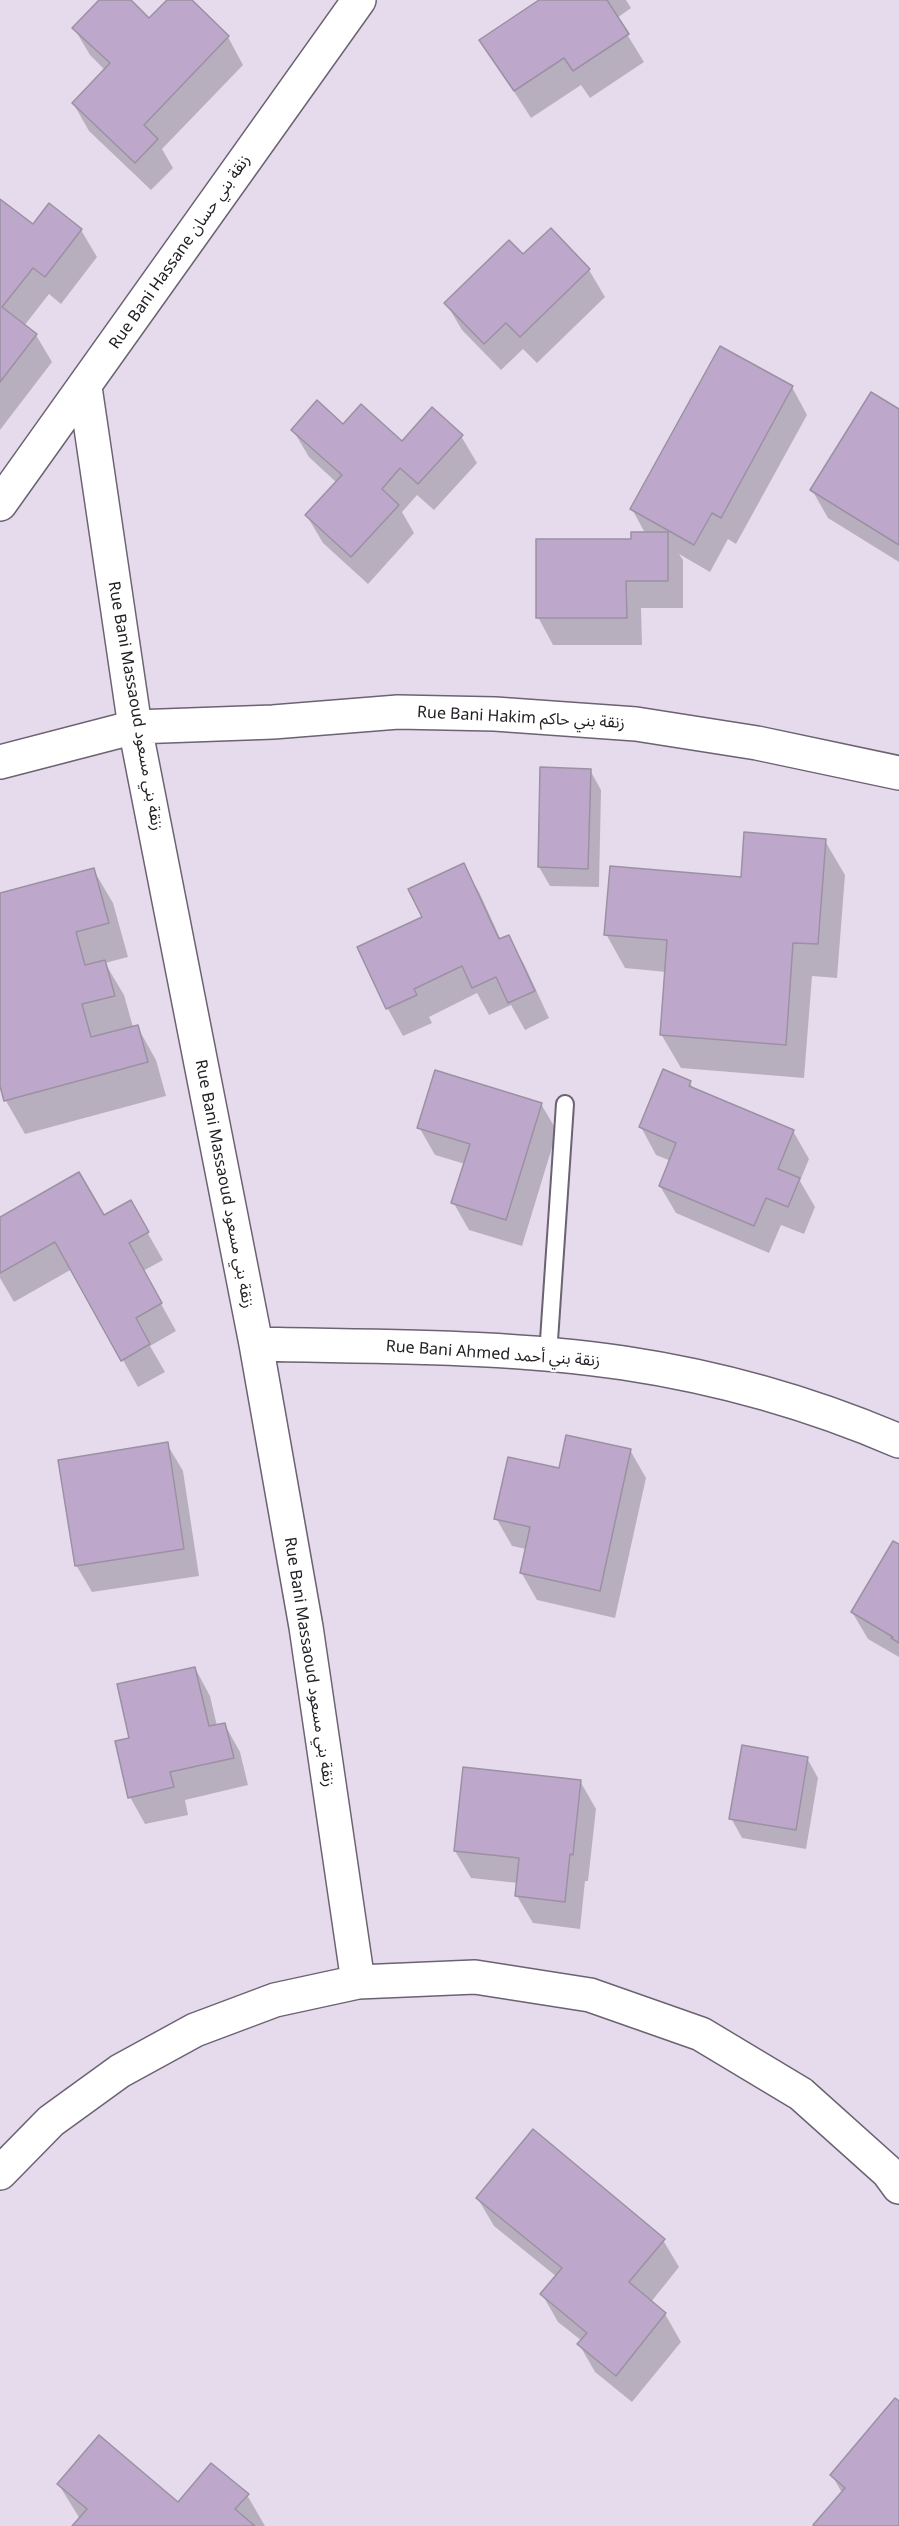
<!DOCTYPE html>
<html>
<head>
<meta charset="utf-8">
<style>
	body { margin:0 }
	canvas { display:block; background:#e6dbed }
</style>
</head>
<body>
<canvas width="899" height="2526"></canvas>
<script>
const g = document.querySelector('canvas').getContext('2d');
g.lineJoin = 'round';
function paint(path, color) { g.fillStyle = color; g.fill(path, 'evenodd'); }
function trace(path, color, width, dash) { g.strokeStyle = color; g.lineWidth = width; g.lineCap = dash ? 'butt' : 'round'; g.setLineDash(dash || []); g.stroke(path); }
function label(font, color, halo, rows, align = 'center') {
  g.font = font + ' "Noto Sans","Noto Sans Arabic",sans-serif'; g.lineWidth = 5; g.setLineDash([]); g.textBaseline = 'middle'; g.strokeStyle = halo; g.fillStyle = color; for (const [text, x, y, turn = 0] of rows) {
    g.save(); g.translate(x, y); g.rotate((+turn || 0) * Math.PI / 180); g.textAlign = isNaN(turn) ? turn : align; if (halo) g.strokeText(text, 0, 0); g.fillText(text, 0, 0); g.restore();
  }
}
const shadow = new Path2D(`
	M101,0h28l20,20 20,-20h20l39,37 15,28 -81,84 11,19 -22,22 -62,-59 -16,-28 32,-33 -15,-15 -16,-27z
	M541,0h85l5,8 -14,10 27,44 -54,36 -9,-13 -50,33 -50,-78z
	M0,201l33,25 48,4 16,27 -36,47 -12,-10 -25,32 12,9 16,27 -52,68z
	M523,256l66,14 16,27 -68,66 -14,-14 -22,21 -39,-40 -16,-27z
	M792,387l15,28 -71,129 -8,-5 -18,33 -31,-18 4,6v48h-42l1,37h-89l-15,-28 94,-77 13,-7 -13,-24z
	M899,411v151l-71,-44 -16,-28z
	M343,426l59,17 59,-7 16,27 -43,47 -17,-15 -15,17 12,21 -46,51 -45,-41 -16,-27 30,-33 -28,-26 -16,-27z
	M590,770l11,20 -2,97 -49,-1 -11,-19z
	M825,841l20,34 -8,103 -25,-2 -8,102 -123,-10 -20,-34 5,-62 -41,-4 -19,-34 136,-55z
	M463,865l16,27 22,48 7,-3 16,27 25,54 -24,12 -14,-25 -22,10 -12,-22 -48,24 3,6 -29,13 -15,-27 -29,-61 65,-30z
	M93,869l20,34 15,54 -23,6 19,32 9,32 4,-1 19,34 10,36 -141,38 -19,-33 -6,-21v-185z
	M689,1082l5,7 99,42 16,28 -9,22 15,26 -11,27 -23,-9 -12,28 -93,-40 -16,-27 11,-25 -15,-6 -15,-28z
	M541,1104l16,27 -35,115 -53,-16 -16,-28 12,-38 -30,-9 -16,-28z
	M130,1202l33,58 -20,11 33,60 -26,15 15,26 -27,15 -66,-118 -58,33 -14,-24v-60l103,-1z
	M167,1444l16,27 16,105 -107,16 -16,-27z
	M630,1450l16,28 -31,140 -78,-18 -16,-28 5,-23 -14,-3 -16,-28 64,-48z
	M899,1546v111l-31,-18 -16,-27z
	M195,1668l15,28 7,30 8,-1 15,27 8,33 -63,15 3,15 -43,9 -15,-27 1,-58z
	M807,1758l11,20 -12,71 -64,-11 -11,-20z
	M580,1781l16,28 -8,72h-3l-5,48 -47,-6 -16,-27 1,-13 -47,-5 -16,-27z
	M478,2199l185,41 16,27 -28,35 14,12 16,28 -49,60 -37,-30 -16,-28 3,-3 -24,-19 -16,-28 15,-17 -63,-51z
	M899,2403v123h-83l26,-33 -10,-18z
	M59,2485l119,19 69,-9 18,31h-191l6,-7z`);
const building = new Path2D(`
	M99,0h32l18,18 18,-18h25l37,36 -85,89 14,14 -23,24 -63,-60 38,-40 -38,-35z
	M539,0h68l22,34 -56,37 -9,-13 -50,33 -35,-51z
	M0,199l33,25 16,-21 33,26 -37,48 -12,-9 -31,39 35,27 -37,48z
	M551,228l39,41 -70,68 -14,-14 -22,21 -40,-41 65,-63 14,14z
	M720,346l73,40 -72,132 -9,-5 -18,32 -64,-36z
	M871,392l28,17v136l-89,-55z
	M317,400l26,24 18,-20 41,37 30,-34 31,28 -45,49 -18,-16 -18,21 17,16 -48,52 -46,-42 37,-40 -51,-45z
	M631,532h37v49h-42l1,37h-91v-79h95z
	M540,767l51,2 -3,100 -50,-2z
	M744,832l82,7 -8,105 -25,-1 -7,102 -126,-10 7,-95 -63,-5 6,-69 131,11z
	M464,863l35,76 10,-4 26,56 -27,12 -12,-26 -24,11 -10,-22 -48,23 3,6 -31,14 -29,-62 65,-30 -14,-28z
	M94,868l15,55 -33,9 9,33 20,-5 10,36 -33,8 9,33 47,-12 10,37 -144,39 -4,-15v-193z
	M663,1069l28,12 -2,5 105,44 -16,39 22,9 -12,29 -22,-9 -12,28 -95,-40 17,-43 -37,-16z
	M435,1070l107,33 -36,117 -55,-17 19,-59 -53,-16z
	M79,1172l25,43 27,-15 18,32 -20,11 33,60 -26,15 14,26 -29,17 -66,-119 -55,31v-56z
	M566,1435l65,14 -31,142 -80,-18 10,-46 -36,-8 14,-62 51,11z
	M168,1442l16,107 -109,17 -17,-106z
	M893,1541l6,3v99l-8,-5 2,-1 -42,-25z
	M195,1667l14,59 16,-3 9,35 -64,14 4,15 -46,11 -13,-57 14,-3 -12,-54z
	M742,1745l66,12 -12,73 -67,-11z
	M463,1767l118,13 -8,75 -3,-1 -5,48 -50,-6 4,-38 -65,-7z
	M533,2129l132,110 -36,43 37,31 -50,63 -39,-32 10,-11 -47,-39 22,-26 -86,-70z
	M895,2398l4,3v125h-84l-2,-1 32,-37 -15,-13z
	M99,2435l79,67 33,-39 38,31 -14,15 20,17h-183l15,-17 -30,-25z`);
const service = new Path2D(`
	M548,1355l17,-251`);
const minor = new Path2D(`
	M85,387l50,340 121,617 50,283 52,355
	M0,504l359,-504
	M0,762l135,-35 138,-5 125,-10 97,2 141,10 121,19 142,30
	M256,1344c122,3 247,1 368,19 93,14 189,41 275,78
	M0,2173l51,-52 69,-50 75,-41 80,-30 83,-18 117,-5 115,18 111,39 100,60 87,78 11,15`);
const streetNames = [
	["Rue Bani Hassane زنقة بني حسان",180,252,-55],
	["Rue Bani Massaoud زنقة بني مسعود",135,706,80],
	["Rue Bani Hakim زنقة بني حاكم",521,718,3],
	["Rue Bani Massaoud زنقة بني مسعود",224,1184,79],
	["Rue Bani Ahmed زنقة بني أحمد",493,1354,4],
	["Rue Bani Massaoud زنقة بني مسعود",309,1662,81]
];
paint(shadow, '#0003');
paint(building, '#bda8cc');
trace(building, '#9b91a2', 1.5);
trace(service, '#6b6272', 20);
trace(minor, '#6b6272', 36);
trace(service, '#fff', 16);
trace(minor, '#fff', 33);
label('16px', '#242026', '#fff', streetNames);
</script>
</body>
</html>
